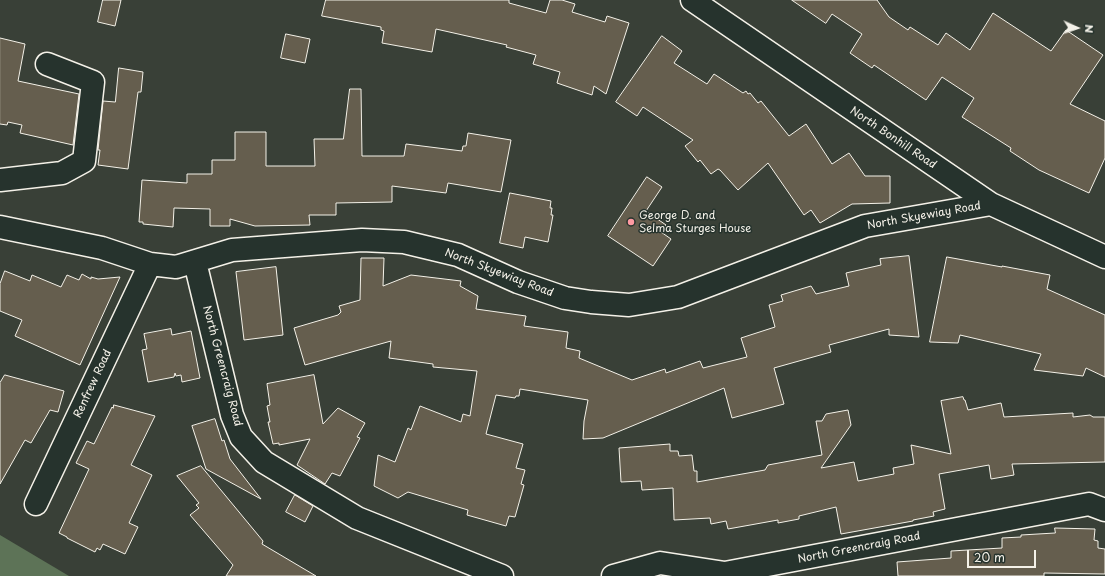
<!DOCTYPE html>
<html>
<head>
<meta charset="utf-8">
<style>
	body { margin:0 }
	#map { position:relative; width:1105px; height:576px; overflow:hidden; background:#394037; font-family:"Playpen Sans",sans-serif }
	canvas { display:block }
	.north { position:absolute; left:1057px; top:8px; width:40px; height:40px; -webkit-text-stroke:3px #26332d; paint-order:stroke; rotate:93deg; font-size:11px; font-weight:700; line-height:16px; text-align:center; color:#f4f1e8 }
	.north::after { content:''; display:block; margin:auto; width:14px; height:18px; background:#f4f1e8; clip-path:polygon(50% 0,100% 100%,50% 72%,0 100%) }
	.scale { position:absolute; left:967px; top:550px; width:69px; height:18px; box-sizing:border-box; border:2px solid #f4f1e8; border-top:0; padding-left:5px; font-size:12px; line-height:14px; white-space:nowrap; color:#f4f1e8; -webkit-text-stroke:3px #26332d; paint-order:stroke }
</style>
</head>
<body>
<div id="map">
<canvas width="1105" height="576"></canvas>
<div class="north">N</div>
<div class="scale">20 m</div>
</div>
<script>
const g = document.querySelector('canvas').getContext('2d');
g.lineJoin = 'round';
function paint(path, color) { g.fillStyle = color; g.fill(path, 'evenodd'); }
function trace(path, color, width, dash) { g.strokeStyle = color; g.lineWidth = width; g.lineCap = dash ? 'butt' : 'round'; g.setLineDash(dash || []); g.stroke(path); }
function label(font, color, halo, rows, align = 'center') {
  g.font = font + ' "Playpen Sans",sans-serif'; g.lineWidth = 3; g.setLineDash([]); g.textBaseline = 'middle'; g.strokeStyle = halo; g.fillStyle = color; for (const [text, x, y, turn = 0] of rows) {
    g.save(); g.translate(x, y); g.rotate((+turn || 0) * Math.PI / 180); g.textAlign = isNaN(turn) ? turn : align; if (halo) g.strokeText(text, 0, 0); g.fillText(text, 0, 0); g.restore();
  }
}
const green = new Path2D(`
	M0,535l69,41h-69z`);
const building = new Path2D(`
	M103,0h18l-6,26 -17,-4z
	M326,0h183v3l37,10 4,-13h12l13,4 -3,8 33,10 2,-6 22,7 -23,71 -12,-8 -2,9 -35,-12 3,-11 -27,-8 3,-9 -30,-8 1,-2 -71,-16 -4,23 -50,-9 2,-12 -3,-1v-3l-59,-11z
	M792,0h85l12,17 19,13 2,-3 28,18 8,-12 24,17 23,-37 58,38 15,-21 37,25 -33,49 35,17v37l-16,35 -50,-23 -29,-19 1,-3 -49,-31 12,-19 -32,-21 -16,23 -52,-35 -2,3 -22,-15 12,-19 -30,-20 -6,9z
	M286,34l24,5 -5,24 -24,-5z
	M662,36l20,15 -8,12 33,21 7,-10 29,19 3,-2 2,3 2,-1 8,10 3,-2 28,35 17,-12 26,40 17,-11 16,23h25v27l-38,1 -32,19 -9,-13 -7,5 -36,-52 -30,27 -18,-20 -2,-1 -7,5 -11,-14 -2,2 -13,-16 8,-6 -50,-33 -6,9 -21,-14z
	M0,38l25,6 -7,37 61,13 -6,51 -53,-12 2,-8 -14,-3 -1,3 -7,-1z
	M119,68l24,4 -2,20h-3l-10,77 -30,-4 2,-15h-2l5,-49 12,1z
	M350,89h11l1,67h42l2,-12 56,7 1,-5h3l2,-13 43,7 -10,52 -53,-9 -2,10 -54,-7v16l-56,1v12h-27l1,10 -55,1 -25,-7v7h-20v-17l-36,-1 -1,19 -30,-3v-2h-4l3,-42 45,3v-9h25v-14h23v-28h31v34h49l-1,-27h29z
	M647,177l15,10 -16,24 20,14 -5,7 10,7 -18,27 -45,-30z
	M510,193l41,8 -1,7h2l-1,7h2l-5,27 -23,-5 -2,11 -23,-5z
	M909,256l10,81 -30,-2v-6l-60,16 2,7 -57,16 10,36 -52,14 -8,-30 -121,50 -20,1 1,-18 4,-21 -68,-11 -1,7h-3l-1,2 -19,-3 -10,39 37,10 -7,24 9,2 -4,14 3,1 -9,32 -6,-1 -3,10 -39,-11 1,-5 -60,-18 -10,6 -24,-12 4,-31 17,7 13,-34 3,2 9,-24 41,16 2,-8 7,2 7,-45 -44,-4v-3l-44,-6 2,-17 -86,24 -11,-37 44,-13 3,-3 -2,-6 21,-6 1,-42h23l-1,28 28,-11 50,6 -1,5 18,10 -2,13 50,7 -2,10 44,6 -2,16 14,3 -1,7 53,22 33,-11 1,4 34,-12 3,7 44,-11 -6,-19 34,-11 -6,-22 14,-4 -2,-6 30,-9 5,8 33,-8 -3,-13 35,-8 -1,-6z
	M947,257l55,10v-1l48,9 -3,14 58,26v62l-19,-9 -3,8 -49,-6 7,-16 -81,-19 -2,8 -28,-1z
	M276,267l7,68 -39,5 -8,-68z
	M5,271l25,10 2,-6 29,12 6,-12 12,5 3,-6 9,5v-2l7,2 22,-2 -40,88 -65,-29 7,-16 -22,-9v-27z
	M171,329l1,6 19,-4 9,47 -18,4 -1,-7 -5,1 -1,-3 -1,4 -26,5 -6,-32 5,-1 -3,-15z
	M5,375l59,16 -6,21 -8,-2 -19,33 -6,-3 -25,44v-101z
	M314,375l9,49 15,-16 27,15 -8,14 3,1 -20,38 -8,-3 -7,11 -28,-19 13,-26 -31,6v-2l-6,1 -5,-22h2l-3,-16 3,-1 -3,-21z
	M963,397l1,3h1l3,10 33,-7 3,14 69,-4v4l17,-2 3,2h12v45l-93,2 2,11 -23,4 -2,-14 -50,9 6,35 -12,3 1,4 -21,4v1l-72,13 -5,-27 -37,9v3l-21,4v-3l-50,9 -2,-8 -15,3 -1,-6 -36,2 -1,-32 -31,2 -1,-9 -20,1 -2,-34 51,-4v7h8l1,5 13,-1 2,16h3v11l68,-12 3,-5 54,-10 -6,-34h6l4,-7 22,-4 3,15 -30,43 33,-6 4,19 36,-7 -1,-6 21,-4 -3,-19 40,9 -10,-53z
	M114,405l41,11 -24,49 21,10 -23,48 9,4 -13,27 -22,-10 -3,6 -3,-2 -2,4 -28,-14v-1l-8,-4 30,-64 -13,-6 11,-22 7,3 18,-37 1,1z
	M215,419l7,22 2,-1 6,19 31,40 -55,-30 -14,-43z
	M201,466l62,75 -1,3 54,32h-90l7,-11 -43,-50 9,-7 -3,-3 3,-2 -22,-27z
	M295,495l18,11 -8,16 -19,-10z
	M1055,528l40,1 -1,11 4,1v7l7,1v25l-61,-1v3h-146l-1,-14 54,-4v-7l51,-3v-10l19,-1v-2l34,-2z`);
const minor = new Path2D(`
	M692,0l299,204 114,53
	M0,180l62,-7 22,-12 9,-79 -46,-18
	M0,227l102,21 48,16 26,3 56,-17 130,-10 42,2 54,13 60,27 47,16 26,4 38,3 49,-8 187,-71 126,-22
	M195,262l37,153 9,22 23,25 93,56 145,58
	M36,504l114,-240
	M613,576l47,-13 65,10 364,-69 16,6`);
const markers = [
	[631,222,4,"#ff9aa2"]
];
const streetNames = [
	["North Bonhill Road",893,138,34],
	["North Skyewiay Road",924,216,-10],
	["North Skyewiay Road",499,273,21],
	["North Greencraig Road",222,366,75],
	["Renfrew Road",93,384,-65],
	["North Greencraig Road",859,548,-11]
];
const poiNames = [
	["George D. and",639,216],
	["Selma Sturges House",639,229]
];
paint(green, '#5d7357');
paint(building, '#655e4e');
trace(building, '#f4f1e8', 1);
trace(minor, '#f4f1e8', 25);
trace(minor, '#26332d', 22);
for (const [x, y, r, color] of markers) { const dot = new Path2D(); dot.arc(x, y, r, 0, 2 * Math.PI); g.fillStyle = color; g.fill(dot); trace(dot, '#26332d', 1.5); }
label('11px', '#f4f1e8', '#26332d', streetNames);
label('11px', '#f4f1e8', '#26332d', poiNames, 'left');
</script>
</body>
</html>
